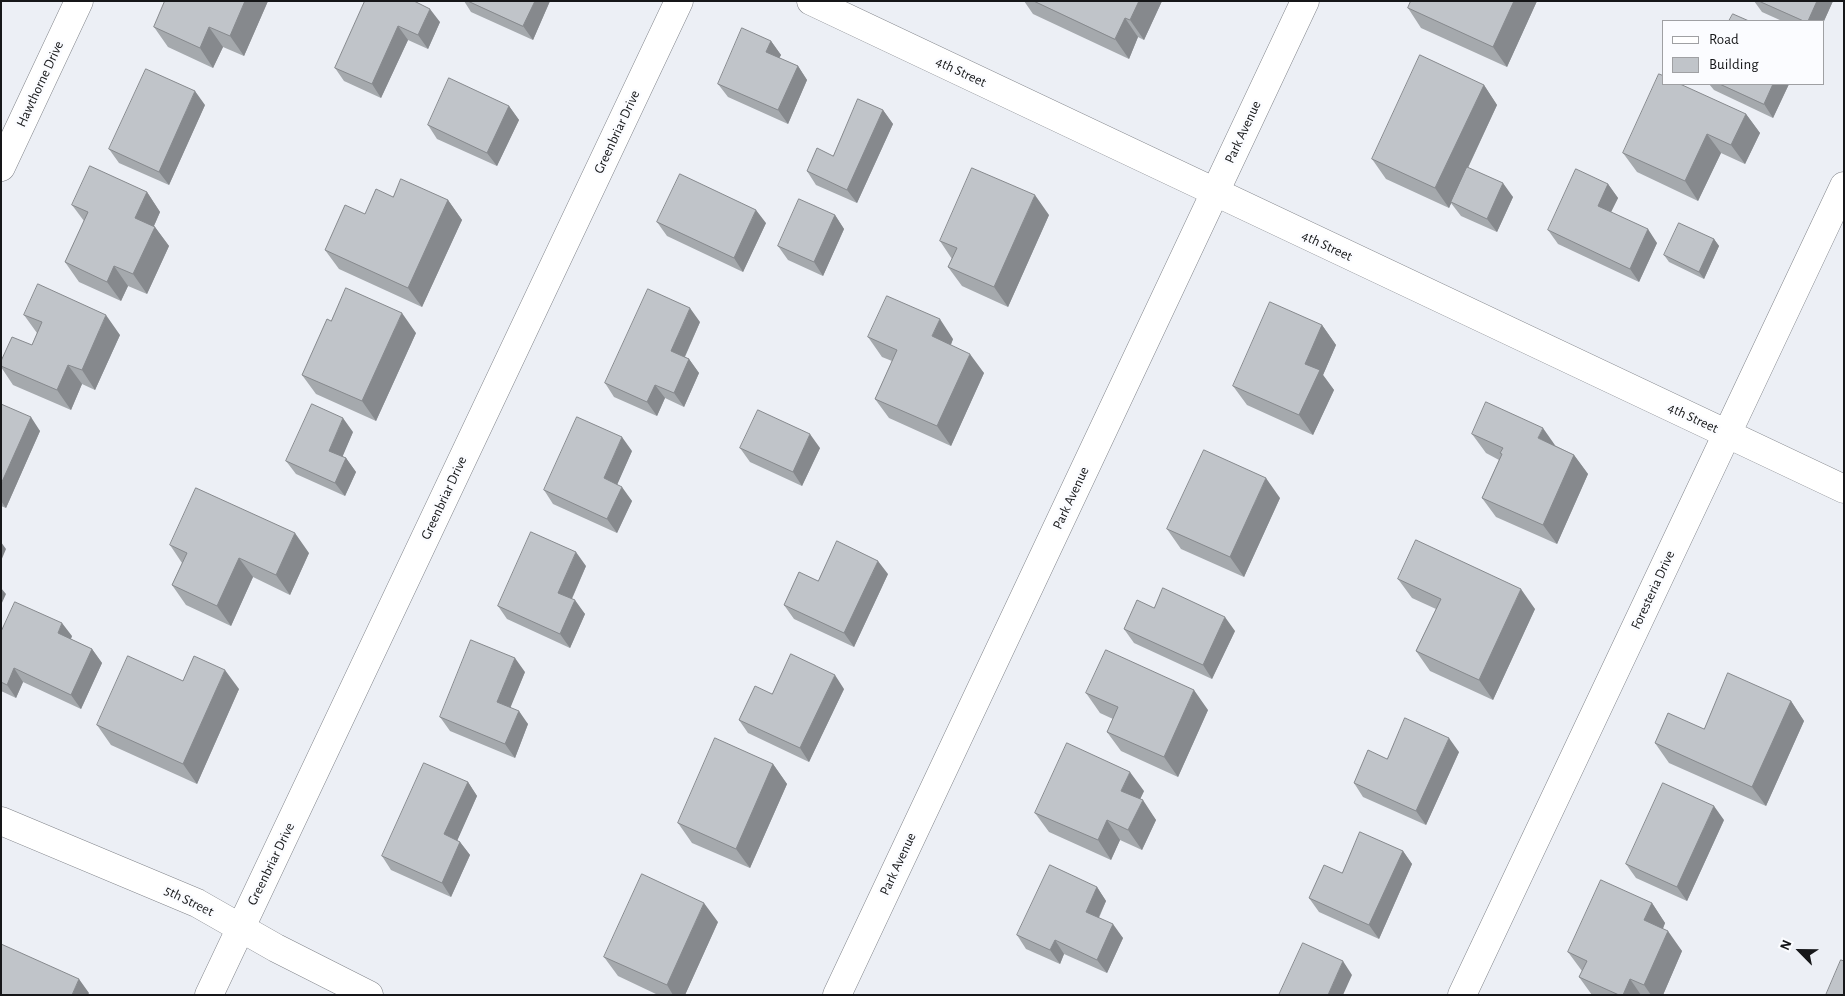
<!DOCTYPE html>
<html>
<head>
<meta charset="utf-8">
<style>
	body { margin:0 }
	#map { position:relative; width:1845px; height:996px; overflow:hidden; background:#eceff5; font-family:"Alegreya Sans",sans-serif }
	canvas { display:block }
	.frame { position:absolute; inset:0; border:2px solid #161719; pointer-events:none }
	.legend { position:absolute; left:1662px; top:20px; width:162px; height:65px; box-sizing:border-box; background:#fbfcff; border:1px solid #9fa0a3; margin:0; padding:6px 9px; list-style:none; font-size:15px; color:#161719 }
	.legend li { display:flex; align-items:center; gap:10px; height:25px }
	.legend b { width:25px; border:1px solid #9fa0a3 }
	.north { position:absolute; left:1775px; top:926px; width:50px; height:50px; -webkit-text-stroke:4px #fbfcff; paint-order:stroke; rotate:293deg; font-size:14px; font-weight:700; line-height:20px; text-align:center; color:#161719 }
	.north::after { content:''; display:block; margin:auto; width:18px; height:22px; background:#161719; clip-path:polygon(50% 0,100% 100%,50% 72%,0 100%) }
</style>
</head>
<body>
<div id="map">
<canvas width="1845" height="996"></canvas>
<div class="frame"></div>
<ul class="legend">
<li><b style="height:6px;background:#fff"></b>Road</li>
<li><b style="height:14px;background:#c0c4c9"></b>Building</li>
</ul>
<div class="north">N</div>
</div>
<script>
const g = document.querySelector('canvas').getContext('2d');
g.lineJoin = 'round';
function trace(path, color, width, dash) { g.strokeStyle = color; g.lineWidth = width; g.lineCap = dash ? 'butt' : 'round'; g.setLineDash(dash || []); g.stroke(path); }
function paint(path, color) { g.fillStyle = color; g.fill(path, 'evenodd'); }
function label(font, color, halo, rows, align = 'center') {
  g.font = font + ' "Alegreya Sans",sans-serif'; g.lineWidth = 5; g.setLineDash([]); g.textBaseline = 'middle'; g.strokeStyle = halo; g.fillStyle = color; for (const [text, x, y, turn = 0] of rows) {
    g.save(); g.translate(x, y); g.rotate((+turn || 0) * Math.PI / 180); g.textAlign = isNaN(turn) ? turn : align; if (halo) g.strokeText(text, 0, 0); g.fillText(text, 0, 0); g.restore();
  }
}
const minor = new Path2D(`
	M811,1l1033,488
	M1,167l78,-166
	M1,821l196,82 79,45 93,47
	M209,995l470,-994
	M1462,995l382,-809`);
const tertiary = new Path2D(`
	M837,995l468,-994`);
const wall = new Path2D(`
	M165,1h103l-24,55 -21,-9 -10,21 -45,-21 -14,-20z
	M365,1l75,21 -12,27 -20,-9 -27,58 -37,-17 -9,-13z
	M464,1h86l-17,39 -62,-28z
	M1024,1h138l-18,39 -6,-3 -9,22 -96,-45z
	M1411,1h126l-30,66 -86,-39 -13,-20z
	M1754,1h79l-9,20h-42l-20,-9z
	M771,41l10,14 -2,3 19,8 9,14 -19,44 -60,-27 -10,-13z
	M1709,84h80l-16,34 -59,-28z
	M1484,85l13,20 -29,63 45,29 -16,35 -36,-16 -10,-13 -2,5 -63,-29 -14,-20z
	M205,105l-36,80 -50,-22 -10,-14z
	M509,106l10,14 -22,46 -60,-27 -9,-14z
	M883,110l10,14 -36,79 -41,-18 -9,-14 26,-15z
	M1746,114l14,19 -15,31 -24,-11 -23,48 -61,-29 -14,-19z
	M1608,184l10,14 -7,14 46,31 -18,39 -81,-38 -10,-14z
	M147,192l13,20 -6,14 15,20 -22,48 -19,-8 -7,15 -42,-19 -14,-20 19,-41 -12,-16z
	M393,197l55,3 14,20 -40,87 -83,-38 -14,-19z
	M835,215l9,14 -21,47 -35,-16 -10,-14z
	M1049,215l-41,92 -46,-21 -14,-19 4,-8 -12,-18z
	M657,222l109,1 -23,49 -76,-36z
	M1714,239l5,7 -15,33 -35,-17 -5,-7z
	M24,315l96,20 -25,55 -13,-6 -11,26 -58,-25 -12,-18v-6l31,-16 5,-12z
	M331,321l85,12 -40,88 -60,-27 -14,-19z
	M700,322l-15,35 4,2 10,14 -15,34 -19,-9 -8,18 -43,-19 -9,-14z
	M1322,325l14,20 -13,30 11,15 -21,45 -66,-30 -14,-19z
	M868,337l85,2 -2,6 33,28 -33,73 -62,-28 -14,-19 17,-38 -10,-4z
	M1,404l39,27 -34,77 -5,-2z
	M353,432l-11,24 4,2 10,14 -11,24 -49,-22 -10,-13z
	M1472,434l84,12 18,9 14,19 -31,70 -61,-27 -14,-19 17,-38 -13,-7z
	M740,448h80l-18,38 -52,-24z
	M632,451l-15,33 15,17 -15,32 -64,-29 -9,-14z
	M1280,498l-36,79 -63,-28 -14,-20z
	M170,545l139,8 -19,42 -37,-18 -22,49 -45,-21 -14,-20 10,-22z
	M586,566l-14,33 13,15 -15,34 -63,-29 -9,-13z
	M888,574l-34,73 -60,-28 -10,-14 34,-24z
	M1398,579l137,30 -42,91 -63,-29 -14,-20 20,-42 -24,-11z
	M1154,608l81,23 -23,48 -78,-36 -10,-14z
	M1,632l71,4 -1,3 21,10 10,14 -21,46 -58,-27 -7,16 -15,-7z
	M525,672l-15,35 18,17 -13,34 -65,-27 -10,-14z
	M183,681l56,8 -42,95 -86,-39 -14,-20z
	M844,689l-35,73 -61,-29 -9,-13 33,-26z
	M1086,693l122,17 -30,67 -57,-26 -14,-19 6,-13 -13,-6z
	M1791,701l13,20 -38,85 -97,-43 -14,-20 49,-14z
	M1459,752l-33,73 -63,-28 -9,-14 33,-24z
	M773,764l14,20 -37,84 -58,-25 -14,-20z
	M468,782l9,14 -20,44 3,2 10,13 -19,42 -60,-27 -9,-14z
	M1144,791l-4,8 16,21 -14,30 -22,-10 -9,20 -62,-28 -14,-19z
	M1724,820l-37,81 -51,-23 -10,-14z
	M1403,851l9,13 -33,75 -60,-27 -10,-14 33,-25z
	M1097,887l9,14 -7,17 24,20 -16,35 -43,-19 -4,10 -34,-15 -9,-14z
	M1652,903l13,20 -2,6 19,22 -19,44h-71l-13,-18 3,-6 -14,-19z
	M718,922l-33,73h-27l-40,-19 -14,-19z`);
const shadedWall = new Path2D(`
	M245,1h23l-24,55 -14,-20z
	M535,1h15l-17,39 -10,-14z
	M1139,1h23l-18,39 -14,-20z
	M1514,1h23l-30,66 -14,-20z
	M1817,1h16l-9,20h-16z
	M430,9l10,13 -12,27 -10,-14z
	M1125,18l13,19 -9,22 -14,-20z
	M398,26l10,14 -27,58 -9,-14z
	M209,27l14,20 -10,21 -13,-20z
	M771,41l10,14 -6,11 -9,-14z
	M798,66l9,14 -19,44 -10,-14z
	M1773,84h16l-16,34 -9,-14z
	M1484,85l13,20 -48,103 -14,-20z
	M195,91l10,14 -36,80 -10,-13z
	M509,106l10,14 -22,46 -10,-13z
	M883,110l10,14 -36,79 -10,-13z
	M1746,114l14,19 -15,31 -14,-19z
	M1707,134l14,19 -23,48 -13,-20z
	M1503,183l10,14 -16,35 -10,-13z
	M1608,184l10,14 -11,22 -9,-14z
	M147,192l13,20 -11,25 -14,-19z
	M1035,195l14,20 -41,92 -14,-20z
	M448,200l14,20 -40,87 -14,-19z
	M756,210l10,13 -23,49 -9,-14z
	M835,215l9,14 -21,47 -9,-14z
	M155,227l14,19 -22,48 -14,-20z
	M1648,229l9,14 -18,39 -9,-13z
	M1714,239l5,7 -15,33 -5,-7z
	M114,266l14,20 -7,15 -14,-19z
	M690,308l10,14 -19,43 -10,-14z
	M402,313l14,20 -40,88 -14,-20z
	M106,315l14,20 -25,55 -13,-20z
	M940,319l13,20 -7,17 -14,-20z
	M1322,325l14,20 -13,30 11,15 -21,45 -14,-20 6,-51z
	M970,354l14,19 -33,73 -14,-20z
	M689,359l10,14 -15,34 -10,-14z
	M68,365l14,19 -11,26 -14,-20z
	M655,385l10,13 -8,18 -10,-14z
	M31,417l9,14 -34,77 -5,-7v-17z
	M343,418l10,14 -14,33 -10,-14z
	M1543,428l14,20 -19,-10z
	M810,434l10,14 -18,38 -9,-14z
	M622,437l10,14 -18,41 -10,-14z
	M1574,455l14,19 -31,70 -14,-19z
	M346,458l10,14 -11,24 -10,-13z
	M1266,478l14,20 -36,79 -14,-20z
	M622,487l10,14 -15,32 -10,-14z
	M295,533l14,20 -19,42 -14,-20z
	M1,542l5,7 -5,12z
	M576,552l10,14 -18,41 -10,-14z
	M239,558l14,19 -22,49 -14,-20z
	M878,561l10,13 -34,73 -10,-14z
	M1,588l5,6 -5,11z
	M1521,589l14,20 -42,91 -14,-20z
	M575,600l10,14 -15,34 -10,-14z
	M1225,617l10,14 -23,48 -9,-14z
	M62,623l10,13 -5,11 -9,-14z
	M92,649l10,14 -21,46 -10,-14z
	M515,658l10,14 -18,44 -10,-14z
	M14,668l9,14 -7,16 -9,-13z
	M225,670l14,19 -42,95 -14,-20z
	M835,675l9,14 -35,73 -9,-14z
	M1194,690l14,20 -30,67 -14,-20z
	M1791,701l13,20 -38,85 -14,-19z
	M519,711l9,13 -13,34 -10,-14z
	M1449,738l10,14 -33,73 -10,-14z
	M773,764l14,20 -37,84 -14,-19z
	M1130,772l14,19 -9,19 -14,-19z
	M468,782l9,14 -23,52 -10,-14z
	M1143,800l13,20 -14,30 -14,-20z
	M1714,806l10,14 -37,81 -10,-14z
	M1107,820l13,20 -9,20 -13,-20z
	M460,842l10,13 -19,42 -9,-14z
	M1403,851l9,13 -33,75 -10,-14z
	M1097,887l9,14 -11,24 -9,-13z
	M704,903l14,19 -33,73h-12l-6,-10z
	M1652,903l13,20 -7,17 -14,-20z
	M1113,924l10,14 -16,35 -10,-13z
	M1668,931l14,20 -19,44h-12l-7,-10z
	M1055,940l9,14 -4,10 -10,-14z
	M1343,961l9,14 -9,20h-15z
	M79,979l10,14 -1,2h-16z
	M1630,979l11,16h-18z`);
const building = new Path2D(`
	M165,1h80l-15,35 -21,-9 -9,21 -46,-21z
	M365,1h49l16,8 -12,26 -20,-9 -26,58 -37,-16z
	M468,1h67l-12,25z
	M1034,1h105l-9,19 -5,-2 -10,21z
	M1411,1h103l-21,46 -85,-39z
	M1759,1h58l-9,20h-4z
	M1733,14l16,7h-20z
	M742,28l29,13 -5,11 32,14 -20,44 -60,-26z
	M1420,55l64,30 -49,103 -63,-29z
	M146,69l49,22 -36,81 -50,-23z
	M1659,74l5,2v8h16l66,30 -15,31 -24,-11 -22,47 -62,-28z
	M449,78l60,28 -22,47 -59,-28z
	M1720,84h53l-9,20z
	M858,99l25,11 -36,80 -40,-19 10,-23 16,8z
	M90,166l57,26 -12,26 20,9 -22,47 -19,-8 -7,16 -42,-20 23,-50 -16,-7z
	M1467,167l36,16 -16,36 -36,-17z
	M972,168l63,27 -41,92 -46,-20 9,-19 -17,-7z
	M1576,169l32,15 -10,22 50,23 -18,40 -82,-39z
	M680,174l76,36 -22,48 -77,-36z
	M401,179l47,21 -40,88 -83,-38 20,-45 20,9 11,-25 17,8z
	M799,199l36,16 -21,47 -36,-16z
	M1679,223l35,16 -15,33 -35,-17z
	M38,284l68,31 -24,55 -14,-5 -11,25 -56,-24v-5l11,-24 20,8 10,-23 -18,-7z
	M346,288l56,25 -40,88 -60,-26 25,-56 4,2z
	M648,289l42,19 -19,43 18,8 -15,34 -19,-8 -8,17 -42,-19z
	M887,296l53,23 -8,17 38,18 -33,72 -62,-27 22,-49 -29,-13z
	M1270,302l52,23 -17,39 15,6 -21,45 -66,-29z
	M1486,402l57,26 -5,10 36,17 -31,70 -61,-27 20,-44 -2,-1 3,-5 -31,-14z
	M1,404l30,13 -30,67z
	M312,404l31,14 -14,33 17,7 -11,25 -49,-22z
	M758,410l52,24 -17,38 -53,-24z
	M577,417l45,20 -18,41 18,9 -15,32 -63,-29z
	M1204,450l62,28 -36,79 -63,-28z
	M196,488l99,45 -19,42 -37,-17 -22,48 -45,-21 15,-32 -17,-8z
	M531,532l45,20 -18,41 17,7 -15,34 -62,-28z
	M1416,540l105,49 -42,91 -63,-29 25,-52 -43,-20z
	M837,541l41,20 -34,72 -60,-28 15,-33 19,9z
	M1163,588l62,29 -22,48 -79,-36 13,-29 17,8z
	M15,602l47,21 -4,10 34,16 -21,46 -57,-27 -7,17 -6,-3v-50z
	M471,640l44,18 -18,44 22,9 -14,33 -65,-27z
	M1106,650l88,40 -30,67 -57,-25 11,-25 -32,-14z
	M791,654l44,21 -35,73 -61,-28 16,-34 17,8z
	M128,656l55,25 11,-25 31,14 -42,94 -86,-39z
	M1728,673l63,28 -39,86 -97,-44 13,-30 36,16z
	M1405,718l44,20 -33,73 -62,-28 14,-33 19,9z
	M715,738l58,26 -37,85 -58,-26z
	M1067,743l63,29 -9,19 22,9 -15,30 -21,-10 -9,20 -63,-27z
	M424,763l44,19 -24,52 16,8 -18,41 -60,-27z
	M1663,783l51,23 -37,81 -51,-23z
	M1360,832l43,19 -34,74 -60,-27 15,-33 18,8z
	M1050,865l47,22 -11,25 27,12 -16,36 -42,-20 -5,10 -33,-15z
	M642,874l62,29 -37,82 -63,-28z
	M1601,880l51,23 -8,17 24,11 -24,54 -14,-6 -7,16h-4l-40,-18 8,-16 -19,-9z
	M1303,943l40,18 -15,34h-49z
	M1,944l78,35 -7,16h-71z
	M1841,960l3,1v34h-18z`);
const streetNames = [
	["4th Street",961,72,25],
	["Hawthorne Drive",40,84,-65],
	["Greenbriar Drive",617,132,-65],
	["Park Avenue",1243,132,-65],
	["4th Street",1327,246,25],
	["4th Street",1693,418,25],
	["Greenbriar Drive",444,498,-65],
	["Park Avenue",1071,498,-65],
	["Foresteria Drive",1653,590,-65],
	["Greenbriar Drive",271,864,-64],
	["Park Avenue",898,864,-65],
	["5th Street",189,901,26]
];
trace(minor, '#81848a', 29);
trace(tertiary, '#81848a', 29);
trace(minor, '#fff', 28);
trace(tertiary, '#fff', 28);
paint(wall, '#a5a9ad');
paint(shadedWall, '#86898d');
paint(building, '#c0c4c9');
trace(building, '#86898d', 1);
label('14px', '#161719', '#fbfcff', streetNames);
</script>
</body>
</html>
